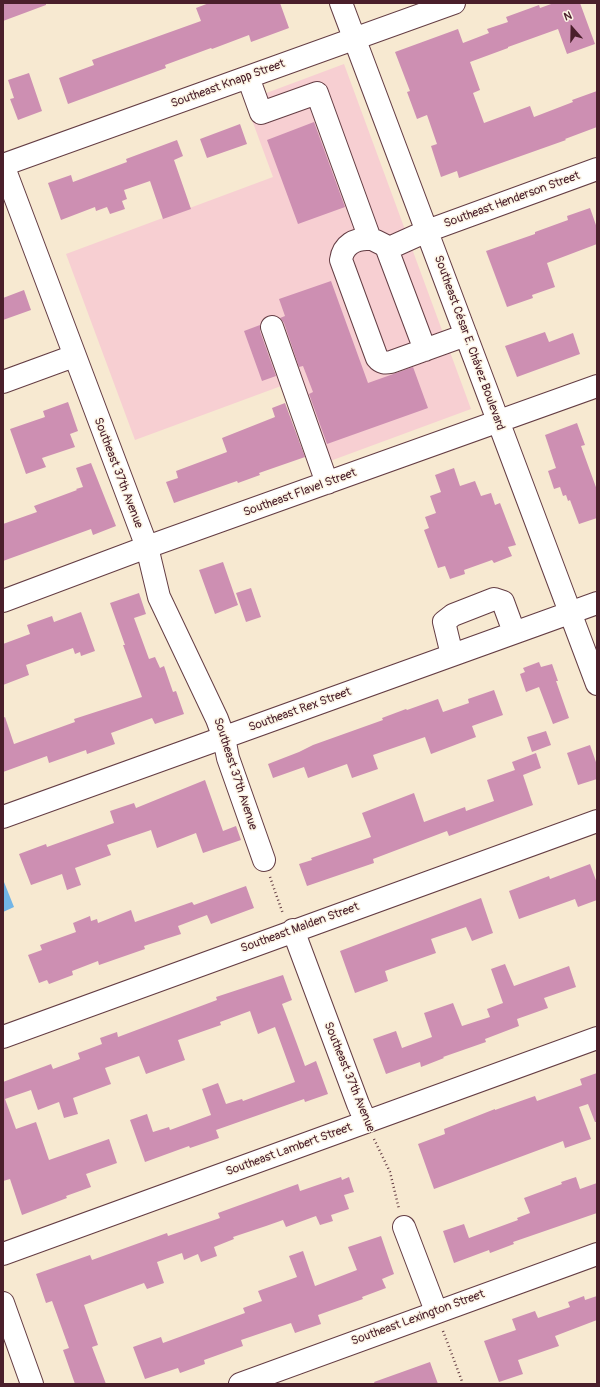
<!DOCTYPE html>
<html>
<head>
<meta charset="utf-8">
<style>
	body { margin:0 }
	#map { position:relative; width:600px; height:1387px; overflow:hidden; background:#f7e9d1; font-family:Pangolin,sans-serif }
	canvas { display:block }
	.frame { position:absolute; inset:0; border:4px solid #4a1f2b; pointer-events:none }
	.north { position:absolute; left:552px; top:8px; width:40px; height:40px; -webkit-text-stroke:3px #fcf5e5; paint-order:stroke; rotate:340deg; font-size:11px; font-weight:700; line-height:16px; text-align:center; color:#4a1f2b }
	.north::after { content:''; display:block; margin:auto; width:14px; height:18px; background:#4a1f2b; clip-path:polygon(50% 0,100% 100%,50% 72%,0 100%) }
</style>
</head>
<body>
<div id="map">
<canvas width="600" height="1387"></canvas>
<div class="frame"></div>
<div class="north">N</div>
</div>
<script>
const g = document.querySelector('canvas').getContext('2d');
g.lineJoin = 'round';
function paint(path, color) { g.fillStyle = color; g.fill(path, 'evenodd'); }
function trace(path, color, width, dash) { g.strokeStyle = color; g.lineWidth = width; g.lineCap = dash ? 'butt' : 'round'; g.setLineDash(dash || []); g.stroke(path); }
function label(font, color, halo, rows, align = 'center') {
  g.font = font + ' Pangolin,sans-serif'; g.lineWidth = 3; g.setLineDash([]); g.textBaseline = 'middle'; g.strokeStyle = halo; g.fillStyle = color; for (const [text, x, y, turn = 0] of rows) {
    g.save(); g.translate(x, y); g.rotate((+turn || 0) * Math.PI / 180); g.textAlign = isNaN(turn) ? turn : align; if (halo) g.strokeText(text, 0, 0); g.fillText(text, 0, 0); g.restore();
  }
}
const built = new Path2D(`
	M344,64l127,345 -149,55 -30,-82 -157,58 -69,-186 207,-77 -28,-76z`);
const water = new Path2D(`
	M4,882l10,25 -11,5v-29z`);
const building = new Path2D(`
	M3,3h43v2l-43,16z
	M209,3h71l9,25 -38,14 -2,-7 -37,14 -1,-1 -46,17 1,3 -98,36 -9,-26 35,-13 -2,-5 109,-39 -5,-13z
	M554,3h26l15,41 -28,10 -9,-25 -50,18v1l-38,14 10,28 -7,3 11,30 46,-17 4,11 39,-15 -1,-2 25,-9v36l-32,12 1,1 -107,38 -2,-7 -16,6 -10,-31 6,-2 -10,-29 -10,4 -10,-27 3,-1 -15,-39 63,-23 5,14 26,-10 -2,-4 21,-7 -2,-5 33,-12 1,3z
	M29,73l13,38 -24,9 -8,-21 4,-1 -6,-18z
	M314,122l31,85 -47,17 -31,-84z
	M240,124l7,20 -40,14 -7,-19z
	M177,140l6,16 -9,4 17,49 -28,10 -13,-38 -26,9 3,9 -5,2 3,8 -15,5 -3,-7 -11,4 -1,-4 -34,13 -13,-37 23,-8 2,7 54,-20 -1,-3z
	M590,208l7,20v16l-50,19 8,24 -23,8 1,3 -26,9 -21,-56 49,-17v-2l33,-12 -1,-4z
	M331,281l37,102 45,-16 15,41 -101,36 -18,-50 4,-2 -10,-26 -4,1 -15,-44 -4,-5 5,-2 -6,-17z
	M24,290l7,20 -28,10v-22z
	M260,325v6l16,45 -14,5 -18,-50z
	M545,332l4,10 24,-9 7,21 -63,23 -12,-31z
	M68,402l10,29 -8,3 5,13 -33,11 4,9 -20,7 -16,-45 35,-12 -2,-6z
	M285,403l20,54 -46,16 1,2 -22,8 -1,-2 -63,22 -8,-21 12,-4 -2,-7 51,-19 -5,-14 53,-21 -3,-9z
	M577,423l8,22 -4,1 16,44v28l-18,6 -9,-24 -2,1 -2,-6 -3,1 -3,-9 -6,2 -6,-18 8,-3 -11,-33z
	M91,463l25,63 -23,9 -2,-6 -88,32v-37l34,-12 -3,-6 43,-16 -1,-1 7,-2 -7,-19z
	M454,468l6,18 15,-5 6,15 10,-3 4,12 5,-2 16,42 -8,2 4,9 -18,7 -2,-3 -28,10 1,4 -15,5 -5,-13 -7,2 -14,-38 5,-2 -4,-11 11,-4 -6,-17 11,-4 -6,-17z
	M223,562l15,43 -23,9 -16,-44z
	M251,588l10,29 -15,5 -10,-29z
	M139,593l7,21 -12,4 15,41 6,-2 5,11 4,-2 9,26 3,-1 8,23 -29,10 -3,-6 -41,15 4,11 -28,10 -1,-4 -37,13 -2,-7 -44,16v-54l2,-1 9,27 61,-22 -1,-3 68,-22 -19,-52h2l-15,-42z
	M81,612l14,39 -14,5 -1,-4 -5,2 -2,-6 -47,17 3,10 -26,10v-41l27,-10 -3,-9 25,-9 2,6z
	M539,662l2,5 11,-3 6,17h-2l13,37 -16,6 -14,-37 -13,5 -6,-18 5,-2 -2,-4z
	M494,690l9,25 -31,11 4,11 -45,17 -6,-17 -52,18 5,14 -26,9 -5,-14 -39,14 -4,-11 -31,11 -5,-14 31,-12 14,-7 70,-25 -1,-2 24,-9 1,1 31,-11 5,13 26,-9 -1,-4z
	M546,731l5,14 -19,7 -5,-15z
	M590,745l7,20v14l-19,6 -11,-32z
	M536,753l5,15 -18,7 10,30 -84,31 -2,-5 -74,28 1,4 -67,23 -8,-22 13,-4 -1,-2 60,-21 -9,-24 52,-20 10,29 41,-15 1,4 28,-10 -7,-21 28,-10 -3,-8z
	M205,780l18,51 13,-5 5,14 -38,13 -7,-20 -39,15 -6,-18 -44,15 4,10 -36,13 6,17 -14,5 -5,-16 -31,11 -12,-31 27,-10 1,3 67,-24 -4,-12 24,-8 2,5z
	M590,864l7,19v17l-19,7 -3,-8 -56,20 -10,-28 40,-15 1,3z
	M246,886l8,22 -43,16 -4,-9 -29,11 3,8 -37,12 1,3 -46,16 -1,-4 -26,10 1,4 -24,9 -2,-4 -8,3 -11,-28 14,-5 -2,-5 36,-13 -3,-9 17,-7 1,5 6,-2 1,4 33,-13 4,12 57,-20 2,3z
	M481,898l12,35 -21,8 -6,-14 -35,12 5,14 -51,18 3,10 -33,12 -15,-42z
	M505,964l9,22 55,-20 7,21 -32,11 4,10 -31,11 2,7 -34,13 1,3 -43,15 1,1 -23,9 -1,-5 -34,12 -13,-35 23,-8 6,17 30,-11 -8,-24 29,-10 9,23 28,-9 -3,-8 16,-6 -12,-34z
	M283,975l9,25 -10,4 15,40 8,22 11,-5 12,33 -23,8 -1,-3 -88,31 3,8 -29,10 -1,-2 -44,16 -15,-42 17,-6 6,18 16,-5 1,3 41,-15 -9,-26 16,-6 8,21 16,-5 1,2 52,-19 -20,-55 -17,7 -8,-23 -30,11 1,3 -43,15 7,20 -39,14 -7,-18 -34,12 6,16 -38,14 5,16 -14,4 -5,-16 -21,8 -7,-20 -26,9 11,30 20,-7 13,38 60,-21 8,24 -31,11 5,13 -25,9 1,2 -45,17 -12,-36 -7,2v-99l48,-18 2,5 27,-10 -2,-6 24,-9 -2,-6 17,-6 1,5 99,-37 -1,-3z
	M597,1073v49h-2l-7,-18 -9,3 12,32 -26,9 -2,-7 -129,48 -16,-45 27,-10 -1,-5 51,-20v1l40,-14 2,5 45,-16 -2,-6z
	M341,1177l1,3 7,-3 5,15 -10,3 5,14 -18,6 2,6 -13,4 -4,-9 -30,11 -3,-7 -17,6 -33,11 1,2 -20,8 3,9 -16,6 -3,-8 -14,6 -2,-7 -25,9 7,21 -17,6 -3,-6 -60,22 14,40 -6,2 14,37h-31l-12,-34 6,-2 -17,-47 -6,2 -10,-29 54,-19 2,5 75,-27 1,3 52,-18 -2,-5 80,-29 2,7z
	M576,1177l4,12 17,-6v30l-84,29 1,2 -24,9 -1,-3 -35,13 -11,-32 21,-7 5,14 49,-18 -1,-2 13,-5 -6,-15 38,-14 -1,-2z
	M381,1236l13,38 -12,5 4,9 -24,9 1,2 -45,16 3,9 -26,9 -4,-10 -50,17 2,6 -39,14 1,4 -25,9 -2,-5 -33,11 -12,-32 28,-10 2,6 82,-30 -2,-5 19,-7 -4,-10 39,-14 -8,-21 14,-5 12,35 42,-16 -9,-23z
	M584,1296l1,4 12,-4v24l-42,16 4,10 -41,14 5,14 -24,8 -15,-41 32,-11 -4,-11 23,-8 3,7 32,-11 -2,-5z
	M430,1362l8,22h-63l-1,-2z`);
const path = new Path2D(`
	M270,877l13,37
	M374,1139l16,33 9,37
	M443,1331l20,53`);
const minor = new Path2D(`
	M341,3l256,681
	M248,77l13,36 56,-20 53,146c-15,-1 -27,6 -29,21l36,98c4,5 8,5 14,4l75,-27
	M3,165l144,382 12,50 58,122 7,19 4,20 36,102
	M3,165l451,-162
	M376,241l8,4 3,4 38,101
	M387,249l40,-18 170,-62
	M272,327l55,156
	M3,382l71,-26
	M3,601l144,-54 450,-161
	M452,655l-8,-33 9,-7 41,-16 9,3 11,30
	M3,817l594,-214
	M293,930l65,174 8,18
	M3,1037l594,-216
	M404,1227l32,84
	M3,1254l594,-216
	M3,1303l29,81
	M240,1384l357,-130`);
const streetNames = [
	["Southeast Knapp Street",228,84,-20],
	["Southeast Henderson Street",512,200,-20],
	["Southeast César E. Chávez Boulevard",469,343,70],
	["Southeast 37th Avenue",118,473,69],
	["Southeast Flavel Street",300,493,-20],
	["Southeast Rex Street",300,710,-20],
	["Southeast 37th Avenue",235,774,72],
	["Southeast Malden Street",300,928,-20],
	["Southeast 37th Avenue",349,1077,68],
	["Southeast Lambert Street",289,1150,-20],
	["Southeast Lexington Street",418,1318,-20]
];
paint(built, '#f7cfd2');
paint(water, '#72b5e7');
paint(building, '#cd8fb2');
trace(minor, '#643d44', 24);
trace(path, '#643d44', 2.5, [1, 3]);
trace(minor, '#fff', 22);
label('12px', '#4a1f2b', '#fcf5e5', streetNames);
</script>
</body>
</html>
